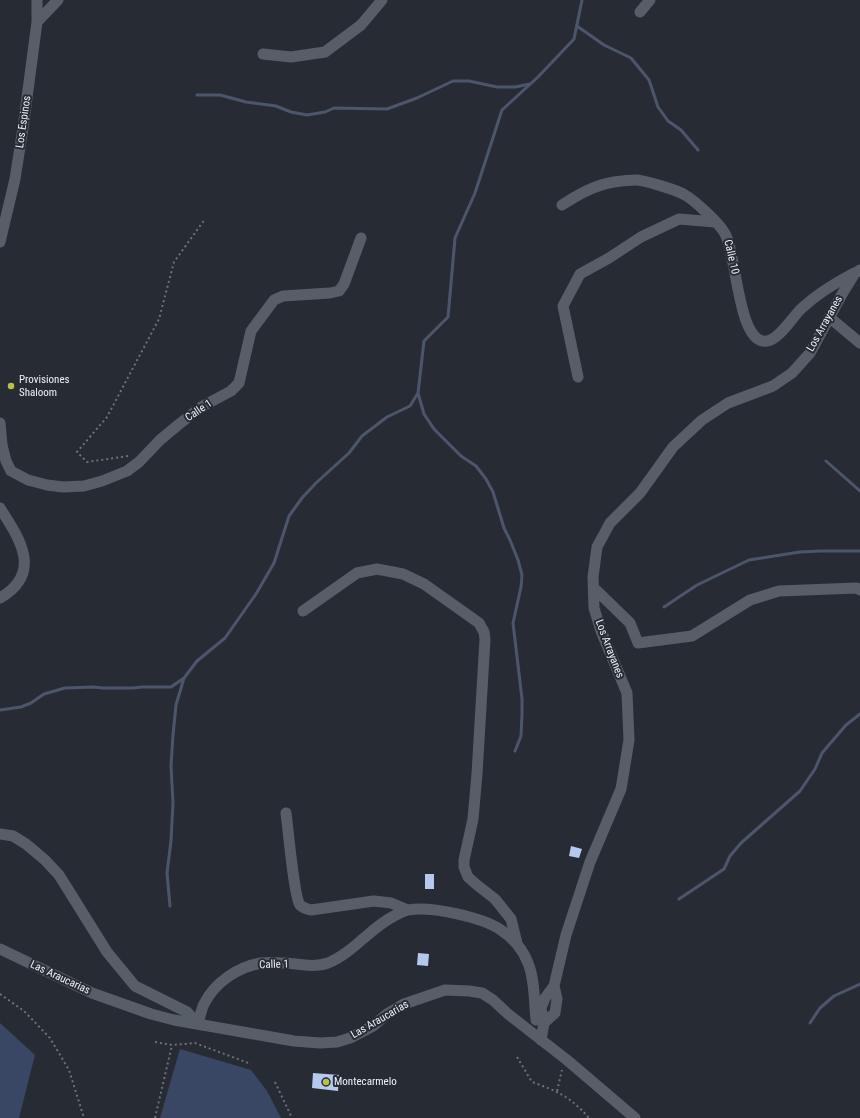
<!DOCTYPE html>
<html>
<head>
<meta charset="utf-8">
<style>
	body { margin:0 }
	canvas { display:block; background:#272b34 }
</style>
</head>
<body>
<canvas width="860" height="1118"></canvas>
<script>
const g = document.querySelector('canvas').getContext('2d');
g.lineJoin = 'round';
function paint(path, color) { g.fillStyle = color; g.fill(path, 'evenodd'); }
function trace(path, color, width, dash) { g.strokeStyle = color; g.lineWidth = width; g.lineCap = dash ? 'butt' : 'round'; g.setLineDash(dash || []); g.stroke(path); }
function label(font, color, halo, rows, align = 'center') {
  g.font = font + ' "Roboto Condensed",sans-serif'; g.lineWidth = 4; g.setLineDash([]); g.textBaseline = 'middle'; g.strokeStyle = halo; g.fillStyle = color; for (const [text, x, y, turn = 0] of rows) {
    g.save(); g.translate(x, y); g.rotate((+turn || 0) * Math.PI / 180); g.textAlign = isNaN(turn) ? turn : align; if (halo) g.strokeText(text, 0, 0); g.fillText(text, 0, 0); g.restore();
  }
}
const green = new Path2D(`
	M0,1023l35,32 -16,63h-19z
	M180,1049l71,21 16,21 14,27h-121z`);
const stream = new Path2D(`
	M577,26l27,19 27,13 18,22 9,27 10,14 13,9 17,20
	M197,95h23l26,7 30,4 15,6 16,3 18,-3 9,-4 53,1 30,-11 36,-17h16l28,6h18l15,-3
	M418,393l6,21 10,15 27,27 15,10 10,13 7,13 11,36 6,12 8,20 4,15 -1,12 -8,36 9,76v15l-1,22 -6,15
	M826,461l34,30
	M664,607l33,-22 52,-25 51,-8 20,-1h40
	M0,710l21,-3 10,-4 13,-9 21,-6 28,-1 10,1h30l9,-1h29l13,-9
	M679,899l45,-30 6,-13 11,-13 59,-52 15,-22 7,-16 24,-28 14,-11
	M170,906l-3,-33 4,-32 2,-38 -2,-37 2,-31 3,-30 8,-27 13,-17 28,-23 31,-44 18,-31 15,-47 13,-18 14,-15 33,-30 13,-17 25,-19 23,-11 8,-13 6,-52 24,-24 7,-79 20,-45 27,-83 36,-33 36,-38 8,-39
	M810,1023l10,-15 14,-12 26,-12`);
const building = new Path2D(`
	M571,846l11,3 -3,9 -10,-2z
	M425,874h9v15h-9z
	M418,953l11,1 -1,12 -11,-1z
	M313,1073l26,2 -1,16 -26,-3z`);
const path = new Path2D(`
	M128,456l-41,6 -10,-10 30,-35 52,-98 15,-57 31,-43
	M0,994l24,17 26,27 19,32 15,48
	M155,1042l17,3 23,-2 56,21
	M517,1057l15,25c25,9 39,15 57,36
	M275,1082l17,36
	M557,1091l5,-21
	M155,1118l17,-73`);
const street = new Path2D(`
	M640,12l10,-12
	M37,22l21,-22
	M263,54l28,3 34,-5 36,-27 21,-25
	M562,205c17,-11 33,-20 52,-23 7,-1 15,-2 21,-2 9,0 42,10 50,15 9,5 33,27 39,37 13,18 13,114 43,109 12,-1 26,-25 35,-33 16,-15 33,-25 52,-35
	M0,242l15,-63 8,-51 14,-106v-22
	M829,317l31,26
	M578,377l-15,-71 17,-32 29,-16 32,-21 38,-18 36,3
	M0,423l2,22 4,16 5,10 17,9 19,5 16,2 21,-1 18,-5 25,-10 12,-9 21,-22 18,-15 23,-18 30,-16 8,-8 12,-52 23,-31 9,-4 47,-3 9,-2 5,-7 17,-46
	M0,508c20,31 43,65 0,90
	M594,588l36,35 8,20 54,-7 58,-36 29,-9 78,-3 3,2
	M303,611l54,-38 20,-4 26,5 21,10 55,39 5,9 1,7 -8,135 -4,45 -9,41v7l4,10 9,8 18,14 16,20 6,24
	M286,813c2,14 8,84 14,92 3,3 7,4 11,5l63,-9 17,2 17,7
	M0,834l13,2 13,8 19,16 14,15 48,77 28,34 52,26 11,12c2,-7 3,-14 6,-20 11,-22 34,-37 57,-41 8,-1 17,0 25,0 13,1 28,5 42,0 25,-10 42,-35 66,-47 4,-2 10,-5 14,-6 23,-4 74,7 93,20 12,8 22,20 27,33 7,17 6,38 8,57
	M0,949l92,44 59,21 23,6 120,21 26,2 17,-1 13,-4 23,-12 14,-12 17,-10 41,-14 24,1 13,2 11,7 15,14 59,46 68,58
	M544,1023l11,-10 2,-14 -3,-13
	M541,1040l3,-17 -3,-15 4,-10 9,-12 12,-51 24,-73 31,-73 8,-49 -2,-47 -26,-62 -7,-23 -1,-31 4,-30 13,-24 30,-30 33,-46 29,-27 26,-17 45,-17 19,-13 18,-20 31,-57 14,-23 5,-3`);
const markers = [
	[11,386,4,"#b8c146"],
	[326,1082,4,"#b8c146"]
];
const streetNames = [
	["Los Espinos",24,122,-82],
	["Calle 10",731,257,77],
	["Los Arrayanes",825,324,-61],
	["Calle 1",199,411,-34],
	["Los Arrayanes",609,649,69],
	["Calle 1",274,965,-2],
	["Las Araucarias",60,978,25],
	["Las Araucarias",380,1020,-30]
];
const poiNames = [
	["Provisiones",19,380],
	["Shaloom",19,393],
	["Montecarmelo",334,1082]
];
paint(green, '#394764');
trace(stream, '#4c566a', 3);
paint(building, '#b5c9ef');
trace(path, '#6e7179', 2, [2, 3]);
trace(street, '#585e67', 11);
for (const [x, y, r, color] of markers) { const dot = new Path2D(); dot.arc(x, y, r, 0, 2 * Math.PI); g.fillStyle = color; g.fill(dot); trace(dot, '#272b34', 1.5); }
label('11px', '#eef1f7', '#272b34', streetNames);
label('11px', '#eef1f7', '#272b34', poiNames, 'left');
</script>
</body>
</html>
